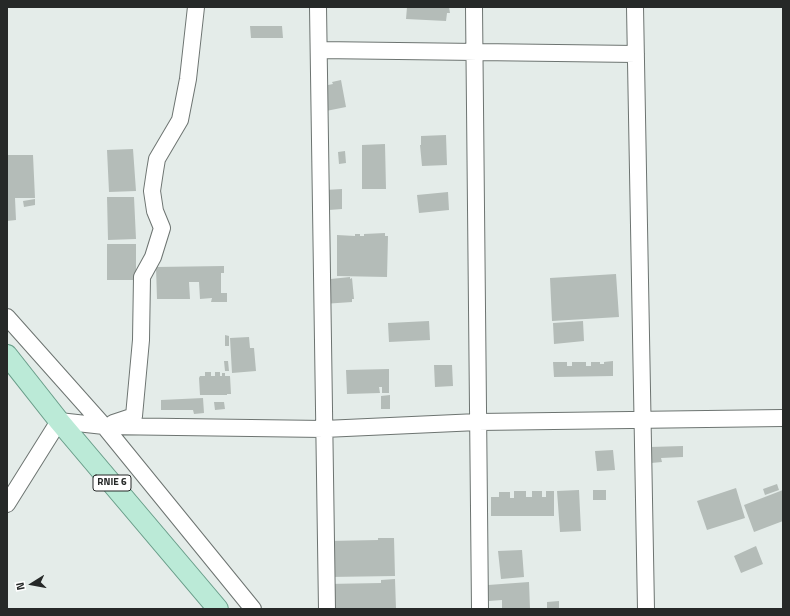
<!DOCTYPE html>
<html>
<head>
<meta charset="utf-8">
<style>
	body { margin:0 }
	#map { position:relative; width:790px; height:616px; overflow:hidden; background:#e4ece9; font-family:"Titillium Web",sans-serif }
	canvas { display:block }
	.frame { position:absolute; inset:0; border:8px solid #262928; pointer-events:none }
	.north { position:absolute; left:12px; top:564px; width:40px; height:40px; -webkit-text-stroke:3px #fff; paint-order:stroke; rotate:259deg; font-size:11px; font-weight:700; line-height:16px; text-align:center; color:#262928 }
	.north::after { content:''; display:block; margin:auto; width:14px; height:18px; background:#262928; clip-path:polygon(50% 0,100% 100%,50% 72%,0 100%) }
</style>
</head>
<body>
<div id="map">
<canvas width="790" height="616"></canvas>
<div class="frame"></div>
<div class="north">N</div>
</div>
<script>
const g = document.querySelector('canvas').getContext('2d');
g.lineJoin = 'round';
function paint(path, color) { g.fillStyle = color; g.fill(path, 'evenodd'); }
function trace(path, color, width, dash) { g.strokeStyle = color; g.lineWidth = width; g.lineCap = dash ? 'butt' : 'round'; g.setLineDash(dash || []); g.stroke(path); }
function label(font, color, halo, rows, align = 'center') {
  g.font = font + ' "Titillium Web",sans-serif'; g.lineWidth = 3; g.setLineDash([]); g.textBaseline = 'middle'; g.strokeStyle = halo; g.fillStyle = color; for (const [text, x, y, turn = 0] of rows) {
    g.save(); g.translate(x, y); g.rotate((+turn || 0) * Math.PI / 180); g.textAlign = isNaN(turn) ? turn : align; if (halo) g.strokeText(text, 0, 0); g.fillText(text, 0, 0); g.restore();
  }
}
const building = new Path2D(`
	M407,7h42l1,6h-3l-1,8 -40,-2z
	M250,26h32l1,12h-32z
	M341,80l5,27 -25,5 -3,-25 15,-3 -1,-2z
	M446,135l1,30 -25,1 -2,-21h1v-9z
	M385,144l1,45h-24v-44z
	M133,149l3,42 -27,1 -2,-42z
	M345,151l1,12 -7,1 -1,-12z
	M7,155h26l2,43h-20l1,22 -9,1z
	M342,189v20l-13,1 -4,-20z
	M448,192l1,18 -30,3 -2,-18z
	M107,197h27l2,42 -28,1z
	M35,199v6l-11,2 -1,-6z
	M385,233v3h3l-1,41 -50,-1v-41l18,1v-2h5v2h4v-2z
	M107,244h29v36h-29z
	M224,266v7h-3v20h6v9h-16l1,-4 -12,1 -1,-17h-10l1,17h-33l-1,-32z
	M616,274l3,43 -67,4 -2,-43z
	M350,277v2l2,-1 2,21h-2v3l-29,2 -2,-24z
	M429,321l1,19 -41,2 -1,-19z
	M583,321l1,20 -30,3 -1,-21z
	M225,335l4,1v10h-4z
	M249,337l1,11h4l2,23 -24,2 -2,-35z
	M224,361h4l1,10h-4z
	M613,361v15l-59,1 -1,-15h14v4h5v-4h14v4h5v-4h9v2h4v-2z
	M434,365h18l1,21 -18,1z
	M389,369v24h-7v-6h-3l1,6 -33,1 -1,-24z
	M205,372h6v4h4v-4h5v4h2v-3h3v3h5l1,18h-4v1h-27l-1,-17 1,-2h5z
	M390,395v14h-9v-13z
	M203,398l1,15 -10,1 -1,-4h-32v-10z
	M214,402h10l1,7 -10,1z
	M683,446v11l-22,1 1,4 -11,1 -1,-16z
	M613,450l2,20 -18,1 -2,-20z
	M777,484l2,6 -14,5 -2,-6z
	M736,488l9,30 -38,12 -10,-29z
	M579,490l2,41 -21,1 -3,-41z
	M593,490h13v10h-13z
	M783,490v31l-29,11 -10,-27z
	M514,491h12v6h6v-6h10v6h4v-6h8v25h-63v-19h8v-5h11v6h4z
	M378,538h16l1,38 -66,1 -1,-36 50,-1z
	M756,546l7,18 -22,9 -7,-17z
	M522,550l2,27 -23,2 -3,-28z
	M395,579l1,30h-68l-1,-25 54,-1v-3z
	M529,582l1,27h-28v-9l-13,1 -1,-16z
	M559,601v8h-12v-7z`);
const minor = new Path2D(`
	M318,7l9,602
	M474,7l6,602
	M635,7l11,602
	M319,50l317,4
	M7,317l97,109 149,183
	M113,423l21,-7 7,-76 1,-63 11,-20 9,-29 -7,-17 -3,-20 3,-20 2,-12 23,-39 8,-41 8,-72
	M7,504l52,-83 45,5 220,3 154,-7 305,-4`);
const major = new Path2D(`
	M7,355l52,66 159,188`);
const shields = [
	[112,483,38]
];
const shieldNames = [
	["RNIE 6",112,483]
];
paint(building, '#b4bcb8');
trace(minor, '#6d7471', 18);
trace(major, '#699d89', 22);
trace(minor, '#fff', 16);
trace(major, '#bbead7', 20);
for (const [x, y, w] of shields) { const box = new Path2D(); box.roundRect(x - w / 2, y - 8, w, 16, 3); g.fillStyle = '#fff'; g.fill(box); trace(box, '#262928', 1); }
label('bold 10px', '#262928', null, shieldNames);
</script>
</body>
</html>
